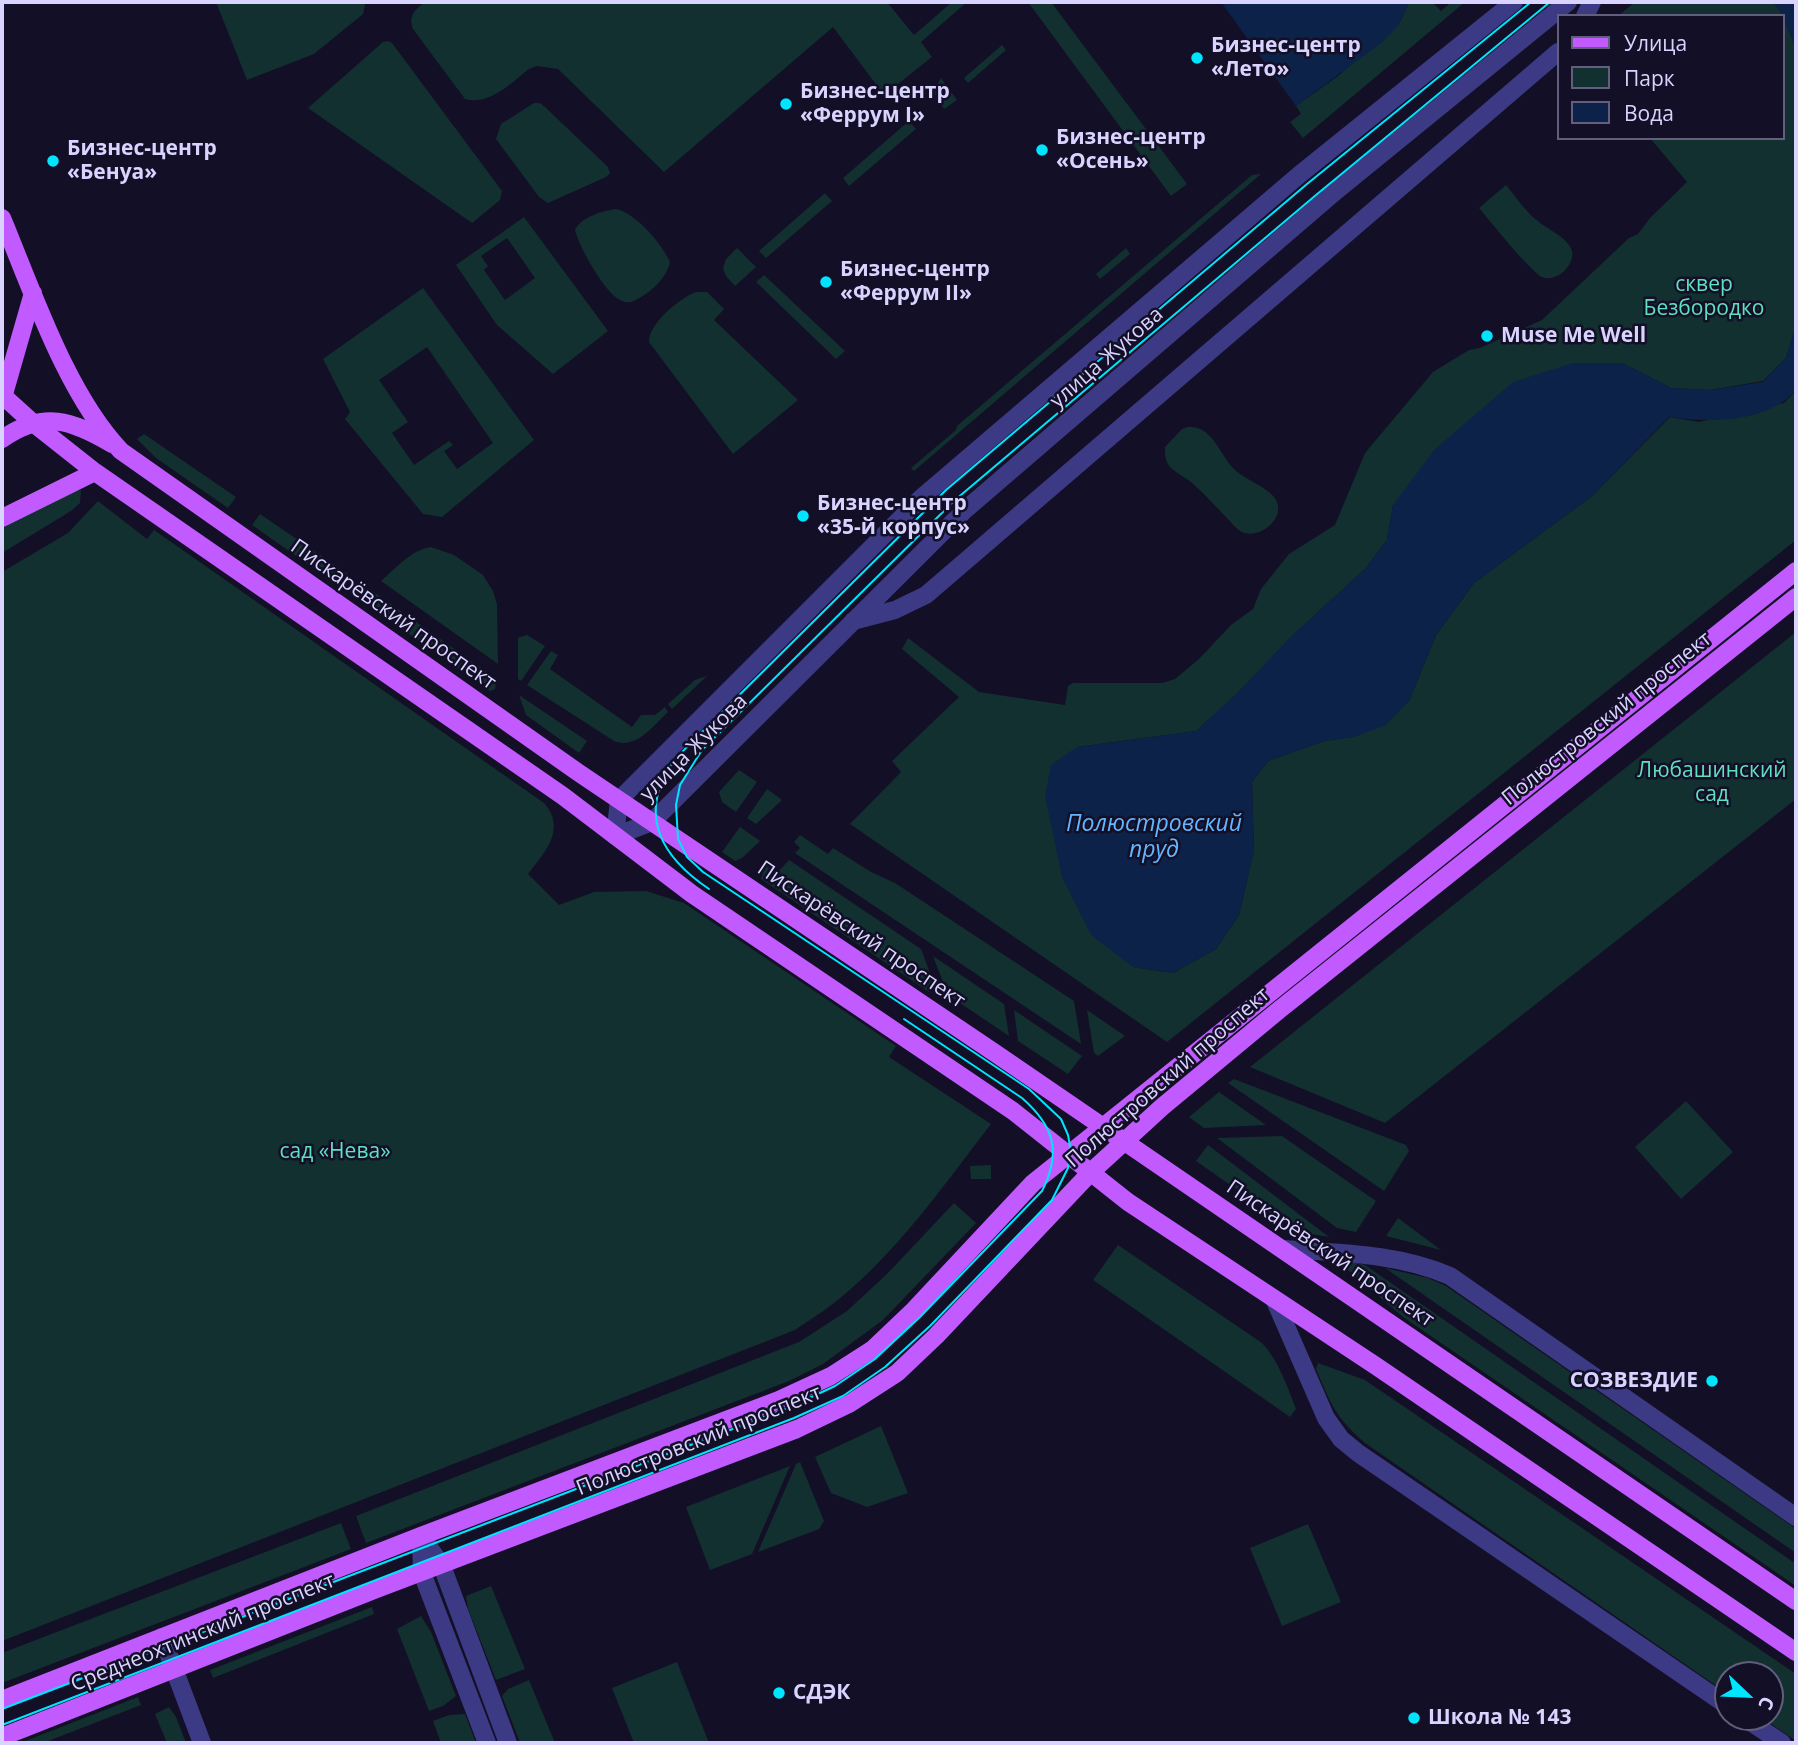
<!DOCTYPE html>
<html>
<head>
<meta charset="utf-8">
<style>
	body { margin:0 }
	#map { position:relative; width:1798px; height:1745px; overflow:hidden; background:#130f26; font-family:"Open Sans",sans-serif }
	canvas { display:block }
	.frame { position:absolute; inset:0; border:4px solid #d9d4ff; pointer-events:none }
	.legend { position:absolute; left:1557px; top:14px; width:228px; height:126px; box-sizing:border-box; background:#130f26; border:2px solid #625e7d; margin:0; padding:9px 12px; list-style:none; font-size:21px; color:#d9d4ff }
	.legend li { display:flex; align-items:center; gap:14px; height:35px }
	.legend b { width:35px; border:2px solid #625e7d }
	.north { position:absolute; left:1714px; top:1661px; width:70px; height:70px; box-sizing:border-box; background:#130f26; border:2px solid #625e7d; border-radius:50%; rotate:113deg; font-size:19px; font-weight:700; line-height:28px; text-align:center; color:#d9d4ff }
	.north::after { content:''; display:block; margin:auto; width:24px; height:32px; background:#00e5ff; clip-path:polygon(50% 0,100% 100%,50% 72%,0 100%) }
</style>
</head>
<body>
<div id="map">
<canvas width="1798" height="1745"></canvas>
<div class="frame"></div>
<ul class="legend">
<li><b style="height:9px;background:#c25bff"></b>Улица</li>
<li><b style="height:19px;background:#12302f"></b>Парк</li>
<li><b style="height:19px;background:#0c2248"></b>Вода</li>
</ul>
<div class="north">С</div>
</div>
<script>
const g = document.querySelector('canvas').getContext('2d');
g.lineJoin = 'round';
function paint(path, color) { g.fillStyle = color; g.fill(path, 'evenodd'); }
function trace(path, color, width, dash) { g.strokeStyle = color; g.lineWidth = width; g.lineCap = dash ? 'butt' : 'round'; g.setLineDash(dash || []); g.stroke(path); }
function label(font, color, halo, rows, align = 'center') {
  g.font = font + ' "Open Sans",sans-serif'; g.lineWidth = 5; g.setLineDash([]); g.textBaseline = 'middle'; g.strokeStyle = halo; g.fillStyle = color; for (const [text, x, y, turn = 0] of rows) {
    g.save(); g.translate(x, y); g.rotate((+turn || 0) * Math.PI / 180); g.textAlign = isNaN(turn) ? turn : align; if (halo) g.strokeText(text, 0, 0); g.fillText(text, 0, 0); g.restore();
  }
}
const green = new Path2D(`
	M216,2h147l2,3 -2,9 -49,40 -67,26z
	M425,2h462l27,33 38,-33h15l-46,40 11,15 -48,38 -51,-68 -169,145 -106,-103 -21,-3 -8,3c-18,14 -40,37 -64,30l-52,-70c-5,-14 2,-19 12,-27z
	M1028,2h23l136,182 -16,12z
	M1409,2h23l9,9 10,-9h14l-162,136 -13,-16 11,-8 -5,-8 42,-30 61,-52z
	M1635,2h138l10,13 13,34v277l-10,32 -23,23 -53,9 -39,-2 -49,-25h-49l-180,142 -6,35 -21,28 -74,68 -56,59 -40,36 -119,16 56,220 40,6 43,-24 23,-34 15,-65 -2,-68 16,-21 56,-20 30,-4 55,-36 27,-66 38,-52 118,-87 78,-79 29,5 85,-19 12,-12v149l-629,502 -317,-218 51,-52 -9,-11 67,-64 -57,-48 6,-11 71,54 86,13 3,-19 5,-3h89l13,-4 24,-20 32,-34 22,-16 8,-20 28,-35 46,-29 30,-72 68,-81 36,-22 11,-2 62,-28 87,-82 9,-4 12,-16 37,-36 -37,-44h132v-122h-164z
	M388,41l4,2 110,148 -2,9 -28,23 -164,-115 75,-66z
	M1002,45l4,5 -38,33 -4,-5z
	M941,78l16,22 -13,9 -8,-11 -2,-8z
	M534,103h6l5,4 63,60 2,6 -4,4 -58,26 -9,-6 -43,-58 5,-15z
	M909,121l7,8 -67,57 -6,-8z
	M1261,174l-347,297 -3,-3 45,-38 1,-4 295,-251z
	M1506,185c9,11 18,24 28,33 11,10 27,16 35,27 12,15 -11,39 -27,32 -12,-6 -52,-56 -63,-69z
	M825,193l7,8 -66,57 -7,-7z
	M616,209c20,4 46,35 54,53 -3,17 -23,34 -39,40 -5,0 -6,1 -11,-2 -15,-7 -41,-53 -45,-70 6,-13 27,-19 41,-21z
	M524,217l84,114 -55,43 -56,-49 -41,-60zM507,238l28,40 -30,22 -21,-30 4,-4 -7,-10z
	M737,248l19,19 -21,19 -9,-10 -3,-8 3,-9z
	M1126,248l4,6 -30,25 -4,-5z
	M764,275l81,76 -9,8 -80,-77z
	M423,288l111,152 -92,77 -19,-3 -78,-95 5,-7 -27,-53zM427,347l66,96 -36,26 -13,-18 9,-6 -4,-4 -35,24 -22,-32 16,-11 -29,-42z
	M696,292h11l17,17 -10,11 84,80 -65,54 -84,-112c-1,-18 32,-45 47,-50z
	M1188,427c24,-2 31,26 45,41 11,12 36,19 43,32 10,18 -16,40 -34,32 -6,-3 -11,-10 -16,-15 -11,-11 -22,-24 -34,-34 -7,-6 -16,-10 -22,-16 -5,-6 -5,-13 -5,-20l17,-18z
	M144,434l92,63 -8,11 -72,-50 -19,-19z
	M81,490l-1,13 -9,8 -69,42v-25l60,-34z
	M98,501l49,38 7,-9 390,273c23,26 1,49 -16,71l31,31 35,-13 52,-1 38,12 212,143 -7,11 102,67c-47,61 -92,126 -152,175 -14,12 -30,21 -44,31l-793,311v-1069l66,-39z
	M260,514l88,60 -19,5 -77,-54z
	M431,547l23,8 29,20 10,16 4,13 1,60 -117,-83c15,-13 30,-31 50,-34z
	M371,590l126,89 -2,10 -5,2 -122,-86 -3,-7z
	M1796,632v167l-411,324 -135,-56z
	M527,635l18,11 -24,35 -3,-2v-41z
	M551,651l7,4 -8,14 82,58 9,-12h14l10,-8 3,5c-15,14 -32,38 -54,29l-87,-56z
	M707,676l-35,33 -4,-5 27,-24z
	M519,695l68,46 -8,12 -53,-38z
	M739,770l18,12 -21,30 -14,-10 -3,-10z
	M767,789l15,11 -26,24 -9,-6z
	M740,827l20,14 -18,17 -7,3 -13,-9z
	M800,835l28,19 5,-6 38,24 24,11 179,118 7,43 -286,-191 5,-5 -6,-6z
	M789,860l132,89 13,35 -5,8 -168,-113 4,-14 12,8z
	M933,956l71,48 5,32 -61,-41z
	M1014,1010l68,46 -14,18 -50,-33z
	M1087,1010l38,26 -27,20 -4,-3z
	M1234,1079l172,66 3,6 -25,40 -156,-108z
	M1219,1092l47,33 -62,3 -15,-11z
	M1686,1101l47,51 -52,47 -46,-52z
	M1282,1136l94,65 -20,31 -19,-4 -120,-90z
	M1208,1145l121,92 -24,-4 -22,-11 -87,-61z
	M991,1165v14h-20l-1,-13z
	M954,1203l22,20 -93,97 -60,44 -34,17 -423,162 -10,-27 443,-174 48,-31 40,-37z
	M1398,1218l43,32 -55,-14z
	M1118,1245l144,98c17,18 25,43 34,66l-6,8 -197,-137z
	M1345,1260l20,5 431,299v22l-393,-269 -61,-52 -1,-4z
	M1385,1268l43,10 18,8 350,243v24z
	M1318,1363l47,17 431,294v67l-35,-24h9v-42h-42v19l-363,-251c-30,-26 -34,-39 -49,-74z
	M881,1426l27,67 -41,14 -36,-14 -16,-36z
	M800,1462l24,59 -5,8 -61,23 38,-88z
	M790,1466l-38,88 -42,16 -24,-63z
	M341,1523l10,26 -349,134v-30z
	M1308,1524l33,78 -59,24 -32,-78z
	M491,1586l34,83 -29,11 -28,-71 -2,-13z
	M372,1607l2,7 -161,64 -3,-8z
	M421,1616l10,16 25,64 -13,10 -14,5 -32,-82z
	M677,1662l32,81h-75l-22,-55z
	M529,1680l26,63h-35l-18,-47 6,-7z
	M138,1697l3,8 -98,38h-23z
	M169,1707l7,10 10,26h-19l-12,-29z
	M465,1714l11,29h-35l-8,-22 16,-6z`);
const water = new Path2D(`
	M1221,2h188l-10,22 -15,17 -88,65z
	M1773,2h23v47l-13,-34z
	M1796,326v65c-32,32 -84,32 -127,26l-77,79 -118,87 -38,52 -27,66 -23,24 -32,12 -30,4 -56,20 -16,21 2,68 -15,65 -23,34 -43,24 -40,-6 -42,-32 -29,-58 -17,-81 6,-31 26,-18 119,-16 40,-37 56,-58 74,-68 21,-28 6,-35 42,-56 78,-67 60,-19h49l49,25 39,2 53,-8 23,-24z`);
const minor = new Path2D(`
	M1514,2l-215,173 -378,323 -302,302 -4,36 37,-14 313,-312 371,-319 232,-189
	M1585,16l7,-14
	M853,621l42,-11 31,-15 632,-543
	M1283,1249c56,4 115,4 167,27l346,241
	M1275,1301l51,117 15,21 17,14 370,253
	M421,1536l21,30 66,177
	M421,1536l1,37 65,170
	M162,1637l40,106
	M1743,1717l39,26`);
const major = new Path2D(`
	M2,218c30,72 65,177 119,233l458,322 416,280 801,548
	M2,395l31,28 62,49 468,324 129,98 321,217 115,91 248,164 420,286
	M2,401l31,-108
	M2,439c42,-29 69,-19 110,5
	M2,518l93,-46
	M2,1700l419,-164 358,-136 52,-24 42,-27 41,-39 119,-127 763,-612
	M2,1737l375,-148 420,-160 52,-25 48,-31 39,-37 155,-164 71,-65 117,-97 517,-413`);
const tram = new Path2D(`
	M709,889c-40,-27 -69,-64 -44,-114 7,-14 20,-26 31,-37l250,-248 361,-306 224,-182
	M2,1709l788,-302 45,-21 40,-27 45,-42 122,-126c20,-39 12,-65 -20,-93l-118,-79
	M2,1725l792,-307 49,-22 42,-29 45,-41 122,-126 16,-32 2,-22 -2,-11 -7,-16 -32,-30 -326,-217 -16,-15 -9,-18 -2,-34 4,-20 22,-35 253,-250 361,-305 234,-193`);
const markers = [
	[1197,58,7,"#00e5ff"],
	[786,104,7,"#00e5ff"],
	[1042,150,7,"#00e5ff"],
	[53,161,7,"#00e5ff"],
	[826,282,7,"#00e5ff"],
	[1487,336,7,"#00e5ff"],
	[803,516,7,"#00e5ff"],
	[1712,1381,7,"#00e5ff"],
	[779,1693,7,"#00e5ff"],
	[1414,1718,7,"#00e5ff"]
];
const poiNames = [
	["Бизнес-центр",1211,46],
	["«Лето»",1211,70],
	["Бизнес-центр",800,92],
	["«Феррум I»",800,116],
	["Бизнес-центр",1056,138],
	["«Осень»",1056,162],
	["Бизнес-центр",67,149],
	["«Бенуа»",67,173],
	["Бизнес-центр",840,270],
	["«Феррум II»",840,294],
	["Muse Me Well",1501,336],
	["Бизнес-центр",817,504],
	["«35-й корпус»",817,528],
	["СОЗВЕЗДИЕ",1698,1381,"right"],
	["СДЭК",793,1693],
	["Школа № 143",1428,1718]
];
const parkNames = [
	["сквер",1704,285],
	["Безбородко",1704,309],
	["Любашинский",1712,771],
	["сад",1712,795],
	["сад «Нева»",335,1152]
];
const streetNames = [
	["улица Жукова",1107,358,-41],
	["Пискарёвский проспект",393,615,35],
	["Полюстровский проспект",1607,719,-39],
	["улица Жукова",694,748,-45],
	["Пискарёвский проспект",861,935,34],
	["Полюстровский проспект",1168,1078,-41],
	["Пискарёвский проспект",1330,1254,34],
	["Полюстровский проспект",699,1441,-22],
	["Среднеохтинский проспект",203,1633,-22]
];
const waterNames = [
	["Полюстровский",1154,824],
	["пруд",1154,850]
];
paint(green, '#12302f');
paint(water, '#0c2248');
trace(minor, '#3d3a85', 18);
trace(major, '#c25bff', 18);
trace(tram, '#00e5ff', 2);
for (const [x, y, r, color] of markers) { const dot = new Path2D(); dot.arc(x, y, r, 0, 2 * Math.PI); g.fillStyle = color; g.fill(dot); trace(dot, '#130f26', 2.5); }
label('bold 21px', '#d9d4ff', '#130f26', poiNames, 'left');
label('21px', '#5fe0c0', '#130f26', parkNames);
label('21px', '#d9d4ff', '#130f26', streetNames);
label('italic 23px', '#62b6ff', '#130f26', waterNames);
</script>
</body>
</html>
